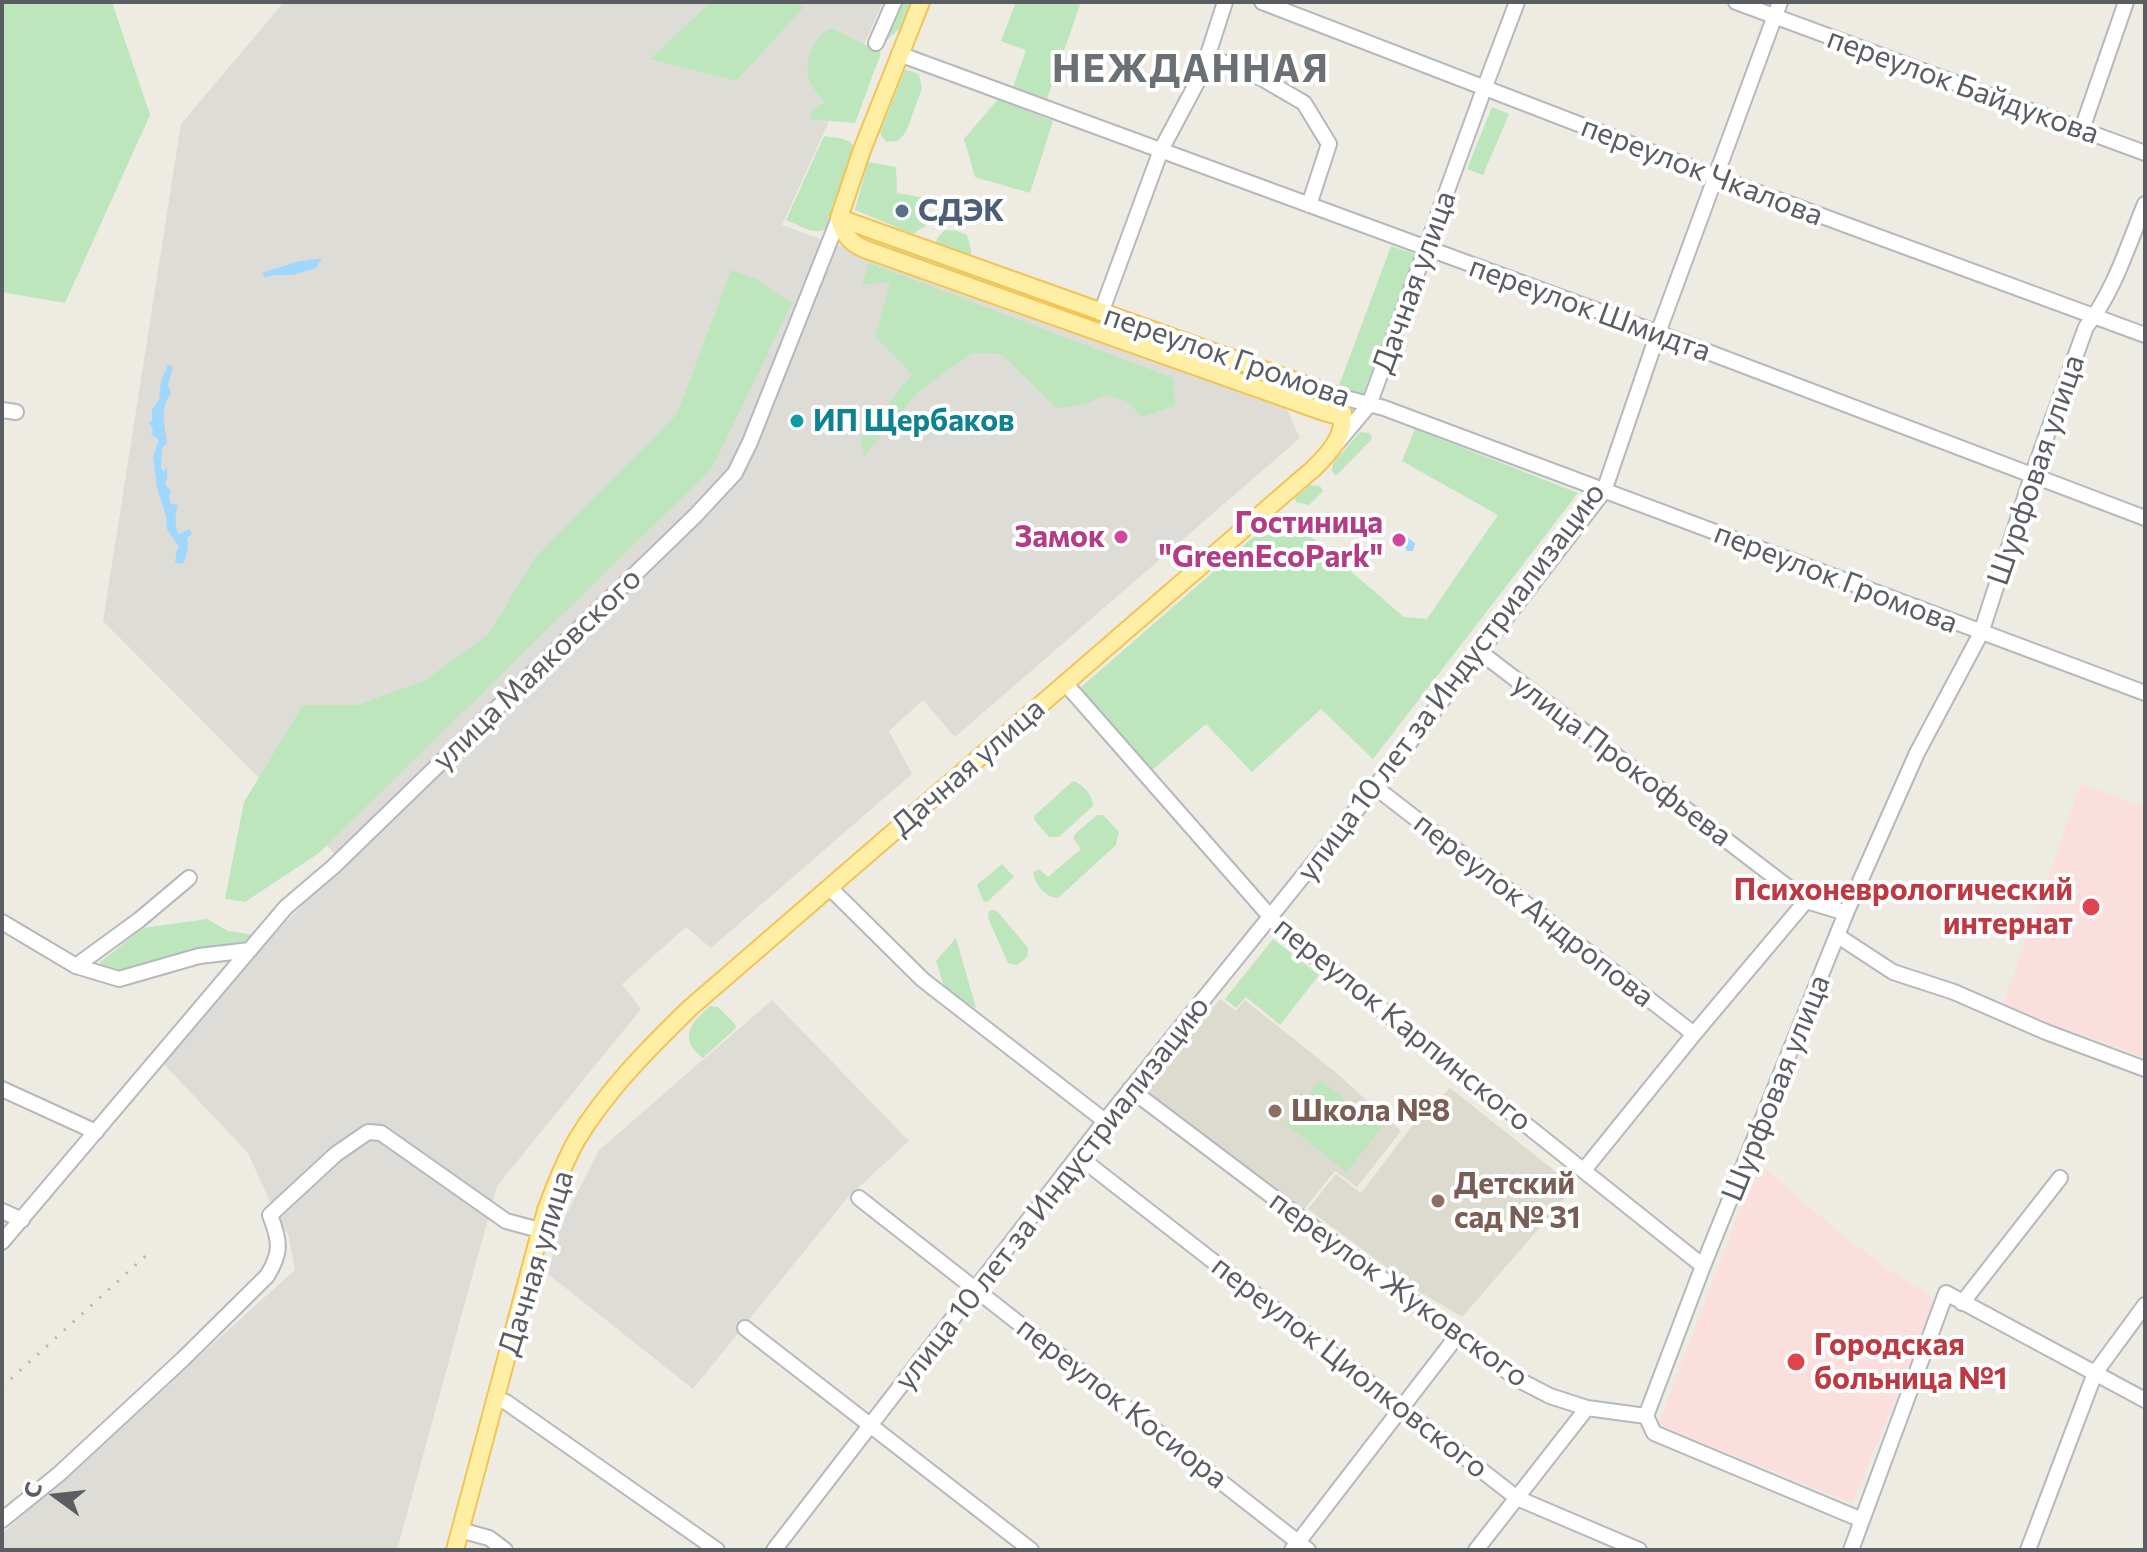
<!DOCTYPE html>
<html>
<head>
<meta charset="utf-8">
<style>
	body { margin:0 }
	#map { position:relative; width:2147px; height:1552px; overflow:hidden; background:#edebe2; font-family:Commissioner,sans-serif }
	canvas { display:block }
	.frame { position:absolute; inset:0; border:4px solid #5a5e63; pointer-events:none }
	.north { position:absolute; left:16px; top:1456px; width:80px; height:80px; -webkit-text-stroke:6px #fff; paint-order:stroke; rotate:285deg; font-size:22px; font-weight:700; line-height:32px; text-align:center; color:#5a5e63 }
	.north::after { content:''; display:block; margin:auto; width:28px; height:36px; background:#5a5e63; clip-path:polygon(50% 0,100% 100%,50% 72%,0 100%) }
</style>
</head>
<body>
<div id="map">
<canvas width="2147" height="1552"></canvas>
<div class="frame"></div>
<div class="north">С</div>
</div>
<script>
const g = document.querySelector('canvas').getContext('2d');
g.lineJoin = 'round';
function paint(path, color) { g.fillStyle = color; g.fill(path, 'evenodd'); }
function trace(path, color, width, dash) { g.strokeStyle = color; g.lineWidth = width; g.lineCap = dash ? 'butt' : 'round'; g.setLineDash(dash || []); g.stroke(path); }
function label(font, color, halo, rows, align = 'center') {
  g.font = font + ' Commissioner,sans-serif'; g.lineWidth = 8; g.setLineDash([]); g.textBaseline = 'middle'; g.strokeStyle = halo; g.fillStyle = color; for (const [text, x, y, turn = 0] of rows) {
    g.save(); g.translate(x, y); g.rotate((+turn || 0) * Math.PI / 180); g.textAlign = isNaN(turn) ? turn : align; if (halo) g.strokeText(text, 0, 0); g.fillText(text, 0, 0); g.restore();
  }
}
const industrial = new Path2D(`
	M284,2h599l-101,223 505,185 13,28 -345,299 -32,-37 -34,31 23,43 -201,174 -25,-21 -64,57 19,25 -144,177 -100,364h-395v-16l293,-264 -7,-36 -11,-17 -29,-64 -87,-92 112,-126 71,-72 -241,-242 78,-497z
	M772,1000l137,141 -61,56 -155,192 -145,-115 12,-47 39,-77z`);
const education = new Path2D(`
	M1220,999l16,12 9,-11 89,71 67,60 -44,56 -22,-16 -34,42 -157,-121z
	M1450,1088l125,99 -113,130 -42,-25 -112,-83 28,-35 25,19 54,-71z`);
const medical = new Path2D(`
	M2081,784l64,23v250l-143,-50z
	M1758,1163l85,73 45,33 48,31 -84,203 -194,-78z`);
const green = new Path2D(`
	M2,2h110l38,113 -85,188 -63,-11z
	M711,2h86l6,6 -67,73 -86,-22z
	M900,2h12l-11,25 -15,14 1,-9z
	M1016,2h65l-34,97 -34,-12 13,-37 -25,-9z
	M832,28l49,25 -26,70 -45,-4 3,-10 12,-7c-5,-6 -12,-13 -15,-20 -7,-19 2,-47 22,-54z
	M905,70l9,2 5,3 3,13 -16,44 -8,9 -12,1 -6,-9z
	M998,99l55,22 -23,72 -55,-16 -11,-38z
	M1492,107l17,7 -26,61 -16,-6z
	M824,136c10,2 25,1 30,11l-19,55 -5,25c-14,10 -29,-1 -44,-7z
	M868,162l28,5 1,26 29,5 4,25 -17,11 -58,-24z
	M945,230l12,1 10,4 4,14v8l-36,-13 3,-7z
	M865,232l462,165 -3,8 -462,-164z
	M1391,246l24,8 -53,143 -24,-9z
	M869,263l304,115 2,28 -33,11 -14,-15 -22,-7 -21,9 -28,4 -56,-54 -29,-1 -52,37 -56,66 -4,-17 52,-65 -37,-37 15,-55 -28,3z
	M731,270l25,9 36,24 -80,165 -393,385 -74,49 -20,-3 19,-97 59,-97h54l67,-24 65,-47 45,-75 143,-145z
	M1415,429l163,64 -205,266 -52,-50 -69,63 -46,-48 -56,48 -71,-83 203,-177 122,105 23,2 71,-104 -96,-54z
	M1360,432l10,1 2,6 -36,37 -4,-5 1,-8z
	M1310,485l10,1 3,5 -14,14 -13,-3 -1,-4z
	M1073,781c9,2 20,15 20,25l-34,31h-10l-14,-16 -1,-5z
	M1097,815h6l16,17 -3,13 -58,53c-12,0 -23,-14 -25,-25l6,-4 9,8 33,-28 -7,-10v-4z
	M1002,864l12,13 -27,25 -4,-1 -6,-16z
	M993,910l4,1 31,37 -1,9 -10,8 -9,-2 -20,-45 1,-7z
	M207,919l21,12 26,4 -11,10 -48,5 -78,22 -18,-9 44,-35z
	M956,938l20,70 -29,-13 -11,-34z
	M1273,939l46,36 -39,50 -34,-28 -10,11 -11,-9z
	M710,1006l8,1 17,17 1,4 -33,30c-26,-20 -12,-35 7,-52z
	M1320,1080l61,48 -34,44 -61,-48z`);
const water = new Path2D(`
	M322,258l-6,10 -23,7h-19l-9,3 -3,-5 34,-11z
	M168,365l5,1 -5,19 3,8c-12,16 -6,32 -4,50l-5,5 -1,20 3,4 3,-6v14l-2,4 6,7 -2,8 2,5 7,1c-3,9 -4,20 1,29l11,-5 2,5 -5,4 1,10 -4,15 -5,1 -4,-2 2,-12 2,-3 -12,-18 -1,-13 -9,-28 -4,-32 6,-16 -8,-6 2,-4 -4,-7 3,-3v-10l7,-10 2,-20z
	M1397,530l18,13 -2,8h-6l-4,-7 -8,-2v-4l-4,-3z`);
const minor = new Path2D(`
	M1262,2l454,175 429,158
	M1736,2l409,151
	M876,43l18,-41
	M899,54l759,279 487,185
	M1208,56l55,23 41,24 25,41 -20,61
	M2082,129l44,-127
	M1101,313l60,-163 41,-77 23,-71
	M1334,395l50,13 761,285
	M2,410l14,2
	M1337,443l32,-38 115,-316 33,-87
	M1480,652l326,249 40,12
	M1065,683l217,247 421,336
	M1375,787l319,247
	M829,887l94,93 182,141
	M2,922l74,44 43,13 80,-23 51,-6
	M1838,936l55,36 61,20 92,40 99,37
	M76,966l63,-46 50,-42
	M2,1089l94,43
	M1130,1089l204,154 185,137 31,16 37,12 59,8 8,17 208,87
	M1078,1156l439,342 122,52
	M1584,1170l110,-136 112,-133
	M859,1198l449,352
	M2,1211l20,9
	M2,1242l284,-335 47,-40 363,-352 39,-42 15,-31 89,-224
	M1962,1303l98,-125
	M745,1328l286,222
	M495,1399l11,3 211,148
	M1646,1416l57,-150 143,-353 71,-160 64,-120 51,-157 54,-149c28,-35 42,-82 59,-123
	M2,1520l57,-46 124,-115 84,-83c15,-24 13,-35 3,-61l66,-61 32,-22 13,1 125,88 26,7
	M460,1530l29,8 16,12
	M774,1550l331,-429 270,-334 229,-296 54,-158 122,-331
	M1292,1550l165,-214
	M1476,1550l111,-142
	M1851,1550l95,-257 199,107
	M2028,1550l67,-177 50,-68`);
const major = new Path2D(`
	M839,218l23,-68 59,-148
	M455,1550l91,-340c9,-24 18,-47 30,-69 30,-50 72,-92 114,-133l623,-539c22,-21 41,-44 21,-74l-495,-177c4,17 12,26 28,32l457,162 11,3 8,-2`);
const rail = new Path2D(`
	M2,1387l150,-137`);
const markers = [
	[902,211,8,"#5c6f8a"],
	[797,421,8,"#0f9aa8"],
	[1121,537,8,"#d1479c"],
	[1399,540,8,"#d1479c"],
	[2091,907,10,"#e0444e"],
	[1275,1111,8,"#8d6e63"],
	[1438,1201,8,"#8d6e63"],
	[1796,1362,10,"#e0444e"]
];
const streetNames = [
	["переулок Байдукова",1963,86,20],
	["переулок Чкалова",1702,171,21],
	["Дачная улица",1414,282,-70],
	["переулок Шмидта",1590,309,20],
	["переулок Громова",1227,356,19],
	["Шурфовая улица",2036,470,-71],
	["переулок Громова",1836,578,21],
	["улица Маяковского",537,669,-44],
	["улица 10 лет за Индустриализацию",1451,682,-53],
	["улица Прокофьева",1622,760,37],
	["Дачная улица",968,767,-41],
	["переулок Андропова",1534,910,38],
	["переулок Карпинского",1403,1024,39],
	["Шурфовая улица",1776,1088,-68],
	["улица 10 лет за Индустриализацию",1052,1193,-52],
	["Дачная улица",536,1263,-73],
	["переулок Жуковского",1399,1289,36],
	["переулок Циолковского",1350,1367,38],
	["переулок Косиора",1122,1403,38]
];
const serviceNames = [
	["СДЭК",918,211]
];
const cultureNames = [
	["ИП Щербаков",813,421]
];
const hotelNames = [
	["Гостиница",1383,523],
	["\"GreenEcoPark\"",1383,557],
	["Замок",1105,537]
];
const healthNames = [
	["Психоневрологический",2073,890],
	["интернат",2073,924],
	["Городская",1814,1345,"left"],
	["больница №1",1814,1379,"left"]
];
const educationNames = [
	["Школа №8",1291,1111],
	["Детский",1454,1184],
	["сад № 31",1454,1218]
];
const districtNames = [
	["НЕЖДАННАЯ",1191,69]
];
paint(industrial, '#dedcd6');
paint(education, '#dddad0');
paint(medical, '#fbdfdd');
paint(green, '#bee6bd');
paint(water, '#a0d7ff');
trace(minor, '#b5b8bd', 18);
trace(major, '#f3c455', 20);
trace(minor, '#fff', 14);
trace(major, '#ffefa5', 16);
trace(rail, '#b3b4b4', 3, [2, 10]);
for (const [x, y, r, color] of markers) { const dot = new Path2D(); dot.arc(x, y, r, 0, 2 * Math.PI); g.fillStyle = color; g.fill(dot); trace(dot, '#fff', 3); }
label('30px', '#5a5e63', '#fff', streetNames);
label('bold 30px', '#4e5e75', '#fff', serviceNames, 'left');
label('bold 30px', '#0d838f', '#fff', cultureNames, 'left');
label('bold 30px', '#b23c85', '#fff', hotelNames, 'right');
label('bold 30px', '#be3a42', '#fff', healthNames, 'right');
label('bold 30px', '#785e54', '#fff', educationNames, 'left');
g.letterSpacing = '2px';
label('bold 38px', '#6b7075', '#fff', districtNames);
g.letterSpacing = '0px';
</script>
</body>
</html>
